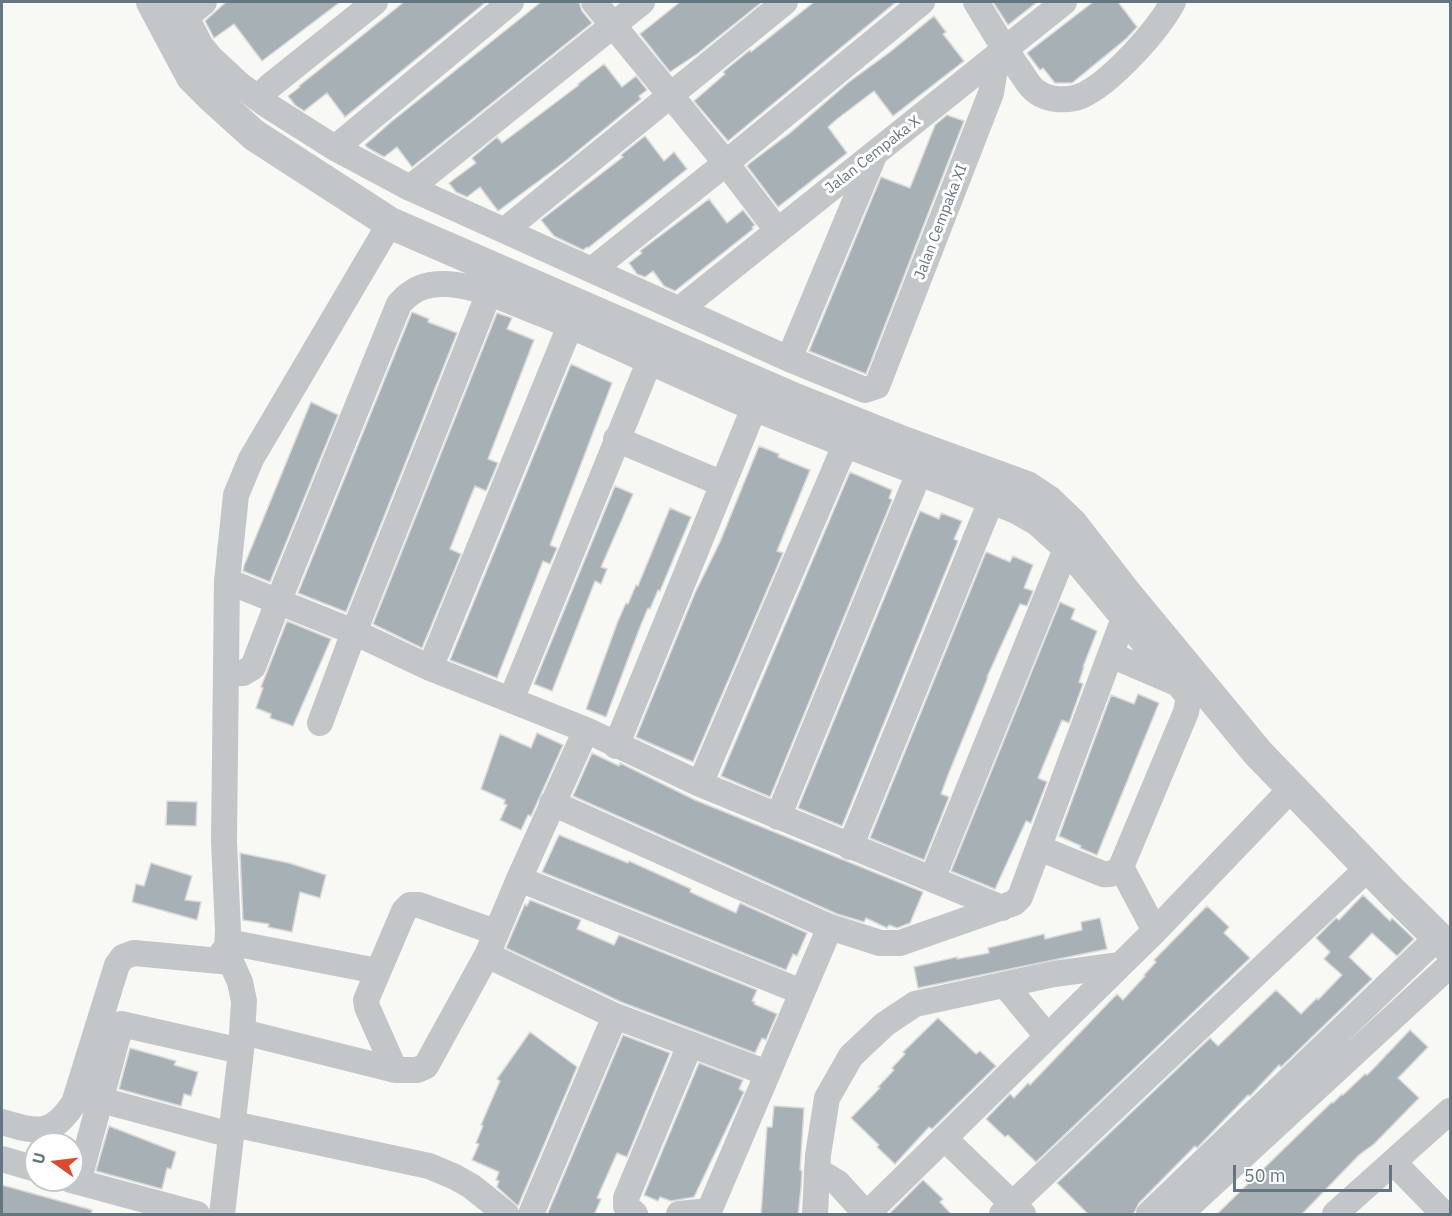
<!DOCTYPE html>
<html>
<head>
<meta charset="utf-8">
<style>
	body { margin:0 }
	#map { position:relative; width:1452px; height:1216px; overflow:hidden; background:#f8f8f5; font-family:"IBM Plex Sans",sans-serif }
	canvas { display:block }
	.frame { position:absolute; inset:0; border:3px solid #64767f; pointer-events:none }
	.north { position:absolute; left:24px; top:1132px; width:60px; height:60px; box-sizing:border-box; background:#fff; border:2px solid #c1c8cc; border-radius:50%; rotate:284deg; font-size:16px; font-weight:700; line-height:24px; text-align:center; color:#64767f }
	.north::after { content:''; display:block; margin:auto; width:21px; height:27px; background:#dd4a30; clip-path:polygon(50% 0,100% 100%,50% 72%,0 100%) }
	.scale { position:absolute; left:1233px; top:1165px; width:159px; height:27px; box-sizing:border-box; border:3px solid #64767f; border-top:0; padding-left:8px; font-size:18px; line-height:21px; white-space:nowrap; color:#64767f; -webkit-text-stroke:4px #fff; paint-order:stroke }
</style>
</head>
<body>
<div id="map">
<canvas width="1452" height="1216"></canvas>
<div class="frame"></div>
<div class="north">U</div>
<div class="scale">50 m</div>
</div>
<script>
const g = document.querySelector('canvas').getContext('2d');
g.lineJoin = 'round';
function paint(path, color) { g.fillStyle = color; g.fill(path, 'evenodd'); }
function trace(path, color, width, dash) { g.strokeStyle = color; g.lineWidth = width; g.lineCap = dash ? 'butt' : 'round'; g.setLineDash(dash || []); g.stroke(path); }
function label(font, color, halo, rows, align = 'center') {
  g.font = font + ' "IBM Plex Sans",sans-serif'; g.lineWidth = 6; g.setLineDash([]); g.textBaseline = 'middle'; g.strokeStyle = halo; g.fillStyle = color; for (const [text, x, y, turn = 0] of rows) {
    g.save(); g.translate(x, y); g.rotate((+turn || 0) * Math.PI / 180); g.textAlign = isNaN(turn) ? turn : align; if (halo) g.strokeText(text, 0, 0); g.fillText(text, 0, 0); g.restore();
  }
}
const building = new Path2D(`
	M226,2h114l-78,59 -28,-37 -20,14 -9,-17z
	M404,2h82l-141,115 -18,-24 -23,18 -9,-6 -7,-9 12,-9 -1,-1z
	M541,2h38l3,9 10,12 -180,144 -15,-20 -13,10 -16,-9 -3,-3 26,-23z
	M680,2h82l-65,52 -27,18 -30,-38z
	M814,2h82l-168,139 -34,-40 31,-27 -2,-2 27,-22 1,2z
	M993,2h44l-29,23z
	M1093,2h25l19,25 -10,11 -55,45h-17l-12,-15 -3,2 -13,-17z
	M934,16l12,16 -3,2 21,27 -71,55 -19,-25 -37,28 -9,8 19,26 -69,54 -31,-41 3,-3 40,-30 59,-51 41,-30z
	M604,64l18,23 14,-11 11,14 -8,6 2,3 -78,64 -65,48 -18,-24 -13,10 -11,-5 -7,-9 27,-20 -4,-5 25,-21 5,6 77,-58 -1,-1z
	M947,115l17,6 -98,253 -57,-23 72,-174 29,11 25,-63z
	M645,136l19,25 10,-9 13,17 -99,79 -1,-1 -4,3 -29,-14 -13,-16 82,-63 -2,-2z
	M709,199l18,24 16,-13 12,15 -3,2 1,2 -78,62 -11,-5 -11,-15 -8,6 -8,-3 -8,-11 13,-10 -2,-2z
	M412,312l17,7 -1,3 29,11 -111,279 -48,-19z
	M497,313l15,5 -5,11 27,11 -46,119 10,4 -12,28 -11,-5 -7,17 -18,46 11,5 -39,94 -49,-24z
	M571,364l41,19 -62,162 7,3 -7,16 -7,-3 -46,117 -47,-18z
	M311,402l27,13 -68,167 -27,-11 1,-5z
	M759,446l20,8 -1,3 32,13 -33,81 6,2 -90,209 -57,-25 59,-144 25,-51z
	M850,472l42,18 -3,8 3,2 -122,297 -49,-21z
	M615,486l18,8 -32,73 6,2 -6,15 -6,-3 -43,110 -18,-7z
	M670,508l21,9 -31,74 -2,-1 -8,19 -2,-1 -8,19 -34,90 -20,-8 32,-88 8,-18 2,1 8,-19 2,1z
	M920,511l19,8 2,-6 21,8 -8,18 4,2 -116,285 -44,-18z
	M986,552l24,10 3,-6 20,9 -9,23 9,3 -6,15 -7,-2 -33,73h1l-40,98 -7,19 8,3 -25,63 -54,-22z
	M1060,602l15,7 -4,10 26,12 -14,36h1l-5,15 4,2 -14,39 -7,-3 -24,58 9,4 -16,41 -5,-2 -31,68 -44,-18z
	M287,621l44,18 -38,87 -23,-8 1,-4 -15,-6 7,-20 -2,-1z
	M1138,694l21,9 -62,152 -17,-7 1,-2 -22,-10 52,-141 23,9z
	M537,733l26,12 -32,71 -3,-1 -7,15 -21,-10 7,-15 -3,-1 1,-4 -24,-11 19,-55 31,14z
	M592,753l27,13 1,-3 75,37 228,92 -13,31 -13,5 -8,-3 -2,3 -21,-10 -2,4 -27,-8 -264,-118z
	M167,801l30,1 -1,24 -30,-1z
	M559,835l69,28 1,-2 62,28 -1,3 46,21 4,-10 67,30 -10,23 -4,-2 -7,16 -244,-98z
	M240,853l49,10 37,12 -6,23 -20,-6 -8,40 -24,-5 1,-3 -26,-4z
	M151,863l41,13 -7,24 16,2 -4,18 -65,-18 4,-18 8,2z
	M1363,895l27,26 2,-3 22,21 -17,17 -25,-23 -23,24 23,22 -91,88 -2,-2 -29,31 -2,-1 -51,53 -2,-2 -56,57 -6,12h-44l-32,-32 153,-145 8,8 58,-56 25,24 16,-16 1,2 24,-25 -18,-16 6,-7 -14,-14 20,-20 3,2z
	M530,900l51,20 -4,9 37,16 5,-10 138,55 -5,11 3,1 -1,2 23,10 -11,26 -4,-2 -7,15 -134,-51 -115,-54 19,-44 2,2z
	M1207,906l22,21 -5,6 26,25 -214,204 -28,-27 -3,2 -19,-18 24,-25 4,4 14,-15 2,2 87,-91 6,6 22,-24 -1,-1 12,-13 -2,-2z
	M1100,918l7,31 -189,39 -4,-21 43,-10v2l32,-6 -1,-5 56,-14 1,5 37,-9 -1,-8z
	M938,1018l38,36 4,-3 16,15 -64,63 -3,-2 -34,37 -18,-17 2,-2 -28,-27 29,-30 -2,-1 16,-17 -2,-2 13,-14 -2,-2z
	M1410,1030l18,17 -30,31 21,20 -45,46 -15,11 -58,60h-85l116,-113 1,1 9,-9 1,1 22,-21 2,1 9,-9z
	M530,1032l47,35 -59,139 -21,-19 2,-6 -3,-1 3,-8 -27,-12 7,-16 -3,-1 7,-17 -2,-1 19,-44 -3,-2z
	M623,1035l47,18 -43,104 -10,-4 -20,45 4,1 -7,16h-47z
	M130,1048l46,13 -2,4 24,7 -7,24 -7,-2 -3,12 -62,-17z
	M699,1063l44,17 -4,9 5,3 -50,105 -23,4 -11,-4 -2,4 -14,-6z
	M774,1106l30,2 -4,62 2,1 -1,17 -3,27h-37l6,-88h5z
	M109,1126l67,26 -5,17 -4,-1 -5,21 -66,-18z
	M923,1180l20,19 -3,3 12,13h-64z
	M2,1185l90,25 -1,5h-89z`);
const minor = new Path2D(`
	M178,2l23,44 10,12 29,27 27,20 68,43 75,40 379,171 76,31 12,-4 114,-293 6,-37
	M594,2l132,161 51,67
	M976,2c14,23 28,47 44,69 5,7 10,17 17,21 12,9 32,9 44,4 30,-13 77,-66 92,-94
	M185,18l19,-16
	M257,98l13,-12 105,-84
	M335,148l176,-146
	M410,188l232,-186
	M505,230l280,-228
	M593,269l133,-106 196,-161
	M680,309l384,-307
	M789,359l84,-201
	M616,439l107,45
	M227,581l127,51 76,36 156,62 114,54 302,124
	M1111,655l63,27
	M430,668l140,-342
	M226,674l17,-1 10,-6 25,-65 121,-298c13,-15 27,-21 48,-20 33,2 64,18 95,30 71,29 140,64 212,94 86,36 175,68 262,103l21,12 29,26 123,148 -3,15 -65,155c-6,6 -10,8 -18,7l-64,-26
	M511,700l139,-340
	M320,723l34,-91 135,-339
	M586,730l-67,149 -32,76 128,61 152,57
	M616,746l138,-338
	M700,784l146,-341
	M552,803l278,124
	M778,817l141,-344
	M850,847l141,-346
	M1121,867l34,64
	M519,879l283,113
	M932,879l134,-330
	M228,942l149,29
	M487,955l-61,111 -9,4h-22l-28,-63 -1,-7 38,-89 6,-6h9l76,27
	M1005,985l42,51
	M243,1032l152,38
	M101,1100l130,35
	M2,1122c36,11 50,14 72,-19l43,-138 6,-8 11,-4 97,9
	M233,1124l196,42 26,11 16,9 35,28
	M944,1138l79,76
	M2,1159l34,10
	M1393,1162l51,52
	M817,1170l21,13 28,31
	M71,1180l126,34
	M78,1182l43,-158 120,27
	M222,1214l19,-163 3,-50 -4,-19 -9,-20 -9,-9 5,-6 1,-16 -4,-90 3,-260 9,-86 15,-36 139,-236
	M531,1214l84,-198
	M635,1214l-9,-8v-8l64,-153
	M679,1214l30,-3 121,-284 50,16h20l114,-40 6,-6 104,-279
	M815,1214l3,-59 9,-57 24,-42 34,-32 30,-20 139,-30 66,-9
	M867,1214l288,-283 137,-143
	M1002,1214l367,-347
	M1149,1214l289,-277
	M1180,1214l270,-249
	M1335,1214l115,-103`);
const tertiary = new Path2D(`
	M152,2l40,75 20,20 42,38 136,88 398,173 118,47 121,44 21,14 24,23 56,72 130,157 136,141 56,55`);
const streetNames = [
	["Jalan Cempaka X",873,155,-38],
	["Jalan Cempaka XI",941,222,-69]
];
paint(building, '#a6b0b5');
trace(building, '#dad9d8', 1.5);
trace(minor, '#c2c6c9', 26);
trace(tertiary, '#c2c6c9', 32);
label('15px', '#64767f', '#fff', streetNames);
</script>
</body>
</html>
